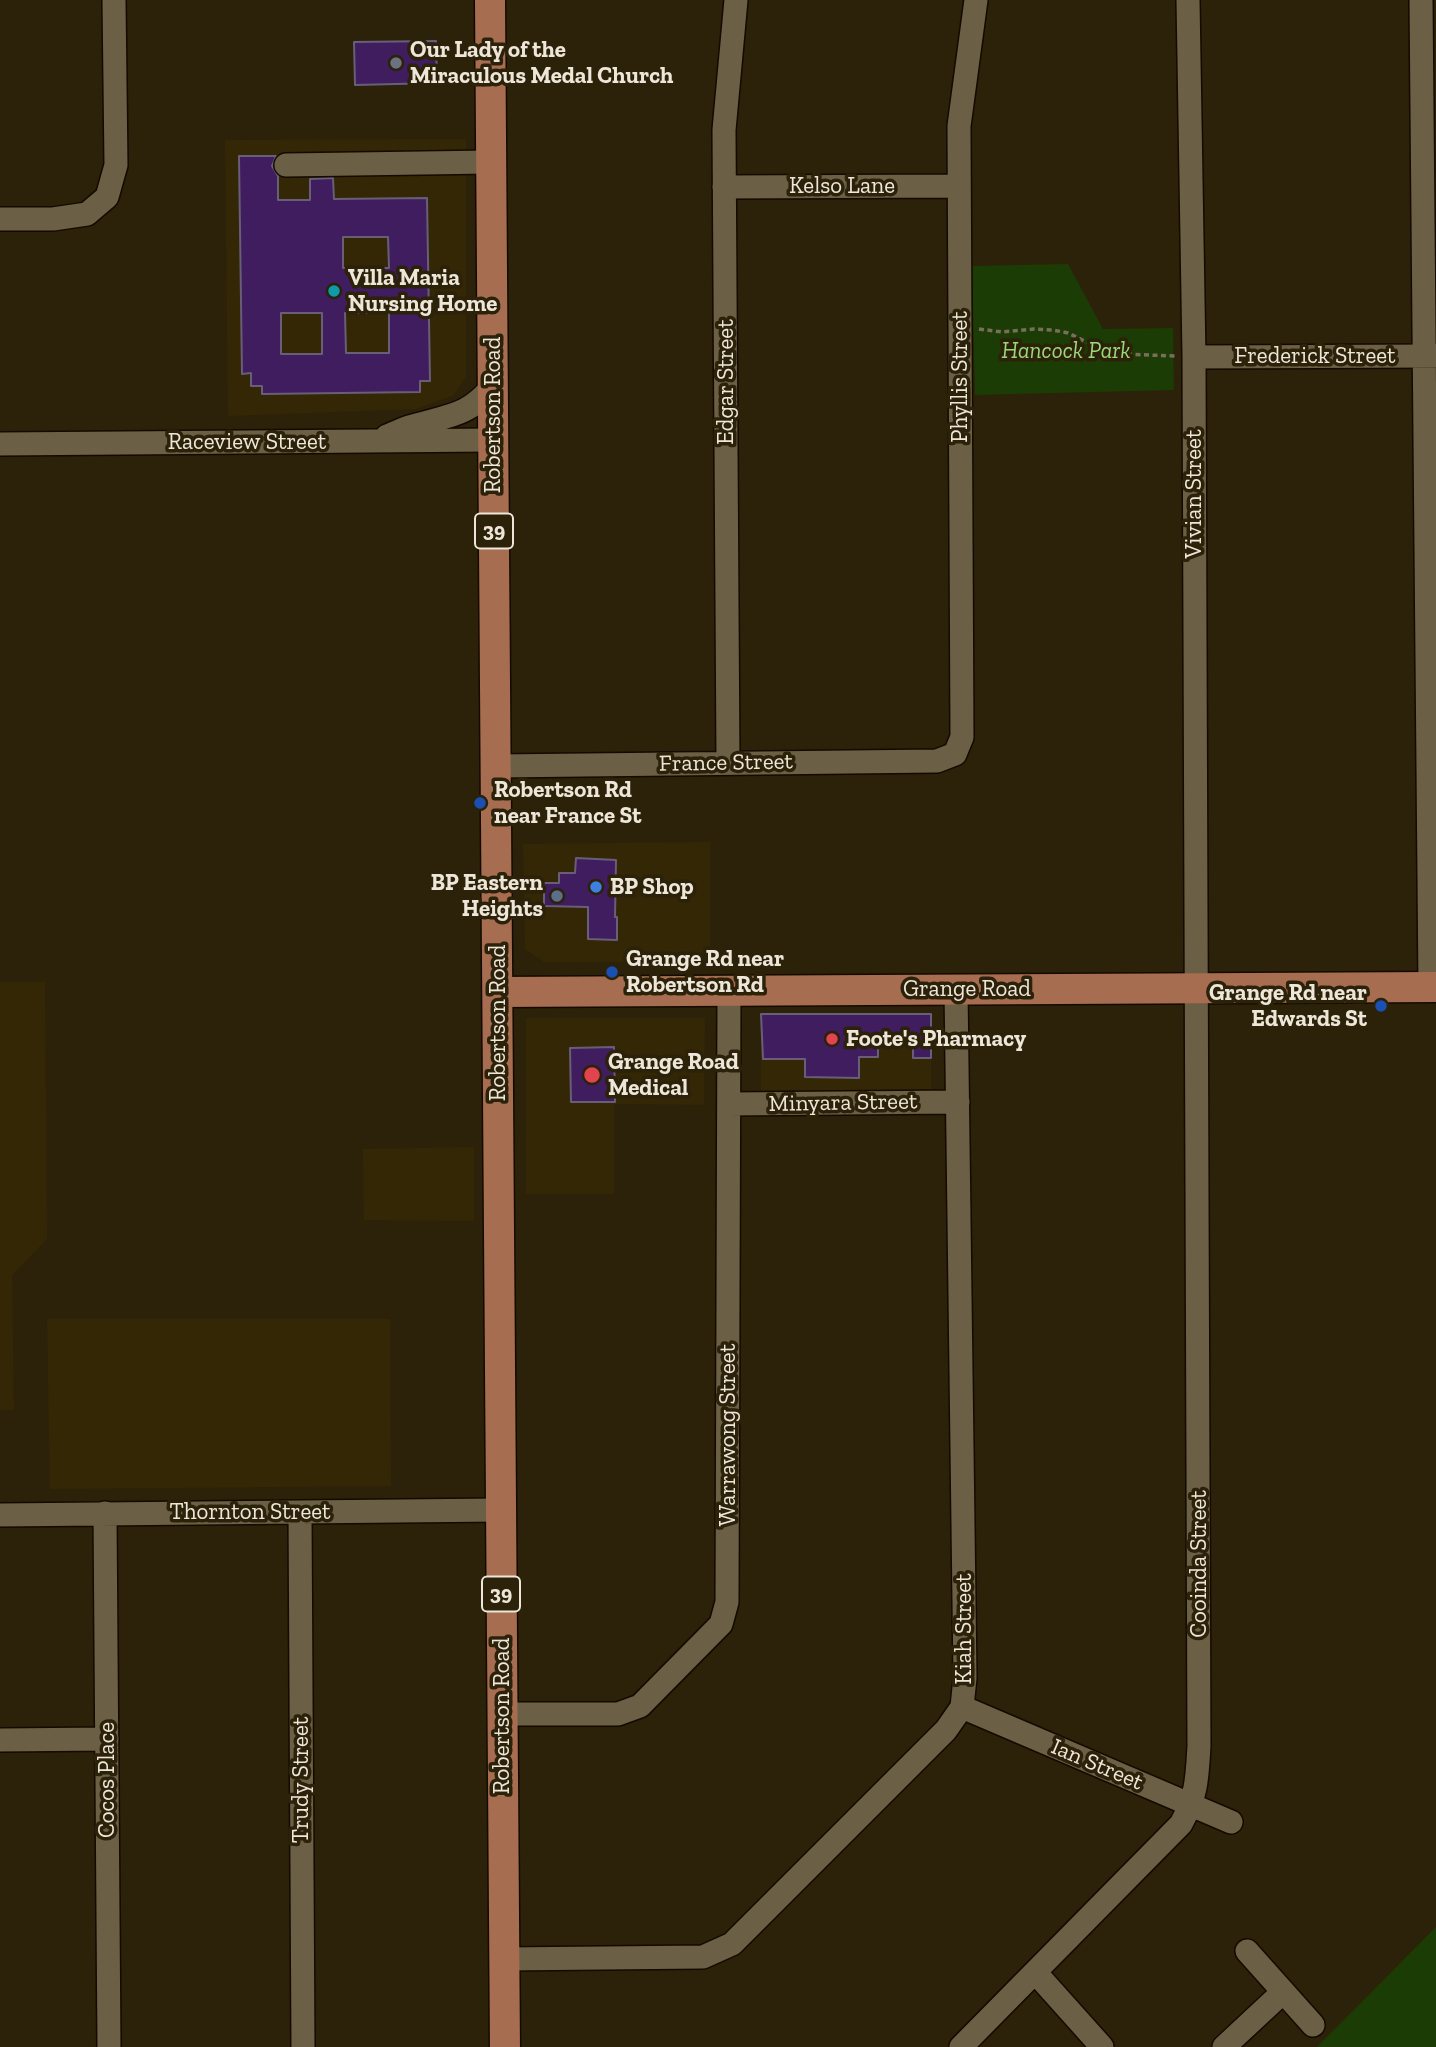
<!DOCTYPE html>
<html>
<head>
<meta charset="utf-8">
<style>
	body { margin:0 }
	canvas { display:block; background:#2c2109 }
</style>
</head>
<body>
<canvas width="1436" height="2047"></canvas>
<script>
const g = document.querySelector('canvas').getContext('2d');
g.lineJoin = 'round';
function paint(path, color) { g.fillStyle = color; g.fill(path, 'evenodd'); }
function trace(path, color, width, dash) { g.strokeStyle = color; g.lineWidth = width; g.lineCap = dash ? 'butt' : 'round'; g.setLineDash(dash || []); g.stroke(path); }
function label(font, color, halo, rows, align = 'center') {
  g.font = font + ' "Zilla Slab",serif'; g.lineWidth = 7; g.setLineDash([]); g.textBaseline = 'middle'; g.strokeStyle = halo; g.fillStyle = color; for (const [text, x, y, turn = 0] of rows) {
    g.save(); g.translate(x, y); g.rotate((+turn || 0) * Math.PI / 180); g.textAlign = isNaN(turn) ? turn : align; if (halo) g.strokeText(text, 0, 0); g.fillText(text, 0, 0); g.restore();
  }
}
const built = new Path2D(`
	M466,139v237l-12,19 -38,14 -188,7 -3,-276z
	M710,842v120h-166l-19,-13 -2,-105z
	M0,982h45l2,257 -35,36 2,135h-14z
	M526,1018h179l-1,87 -90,-1v90h-88z
	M761,1021h170v72h-170z
	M474,1147v74l-110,-1 -1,-71z
	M47,1319h343l1,167 -341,3z`);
const green = new Path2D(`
	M1068,264l35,65 70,-1 1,62 -199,5 -3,-129z
	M1436,1927v120h-119z`);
const building = new Path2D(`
	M436,41l1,42 -82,2 -1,-43z
	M239,156h37l-4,10 6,10v24h32v-21l23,-1 1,21 93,-1 3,183h-10v11l-158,2v-8h-11v-13l-9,1zM343,237h45l1,31h-46zM281,313h41v41h-41zM345,313h44v40h-43z
	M576,858l40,2 -1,57h2v23l-29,-1v-32l-44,-1v-23h15v-10h16z
	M761,1014h170v44h-18v-15h-35v14h-19v21l-54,-1v-18h-42z
	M614,1047l1,55h-44l-1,-54z`);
const path = new Path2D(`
	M979,329l23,3 32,-3 19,1 15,3 35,17 19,4 54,2`);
const minor = new Path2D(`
	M1421,0l9,987
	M286,165l205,-3
	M724,187l235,-1
	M0,219h53l34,-5 20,-17 9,-32 -2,-165
	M1194,357l242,-1
	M387,436c8,-3 17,-8 26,-10 36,-11 54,-9 80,-40
	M0,444l493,-4
	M728,763l-4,-633 12,-130
	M497,766l440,-5 18,-7 7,-17 -3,-611 17,-126
	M729,1104l229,-2
	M300,1512l3,535
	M105,1513l4,534
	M0,1515l500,-5
	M962,1707l269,115
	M503,1714h115l22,-8 81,-82 6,-22 2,-611
	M0,1740l107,-1
	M1247,1951l66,74
	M504,1959l199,-2 29,-13 214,-214 16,-23 3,-29 -9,-689
	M1035,1972l67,75
	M961,2047l220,-223c16,-29 16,-45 18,-78l-5,-1389 -6,-357
	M1224,2047l59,-55`);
const major = new Path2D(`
	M490,0l15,2047
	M498,992l938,-5`);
const markers = [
	[396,63,7,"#6b7280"],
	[334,291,7,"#0f9aa8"],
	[480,803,7,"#1a4fb4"],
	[596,887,7,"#3f7fe0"],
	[557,896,7,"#5c6f8a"],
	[612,972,7,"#1a4fb4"],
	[1381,1006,7,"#1a4fb4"],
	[832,1039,7,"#e0444e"],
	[592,1075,9,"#e0444e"]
];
const shields = [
	[494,531,38],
	[501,1594,38]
];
const shieldNames = [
	["39",494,531],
	["39",501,1594]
];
const poiNames = [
	["Our Lady of the",410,50],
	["Miraculous Medal Church",410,76],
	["Villa Maria",348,278],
	["Nursing Home",348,304],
	["Robertson Rd",494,790],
	["near France St",494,816],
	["BP Eastern",543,883,"right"],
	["Heights",543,909,"right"],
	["BP Shop",610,887],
	["Grange Rd near",626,959],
	["Robertson Rd",626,985],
	["Grange Rd near",1367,993,"right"],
	["Edwards St",1367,1019,"right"],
	["Foote's Pharmacy",846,1039],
	["Grange Road",608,1062],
	["Medical",608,1088]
];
const streetNames = [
	["Kelso Lane",842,186],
	["Frederick Street",1315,356],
	["Phyllis Street",960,377,-90],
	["Edgar Street",726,382,-90],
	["Robertson Road",493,415,-90],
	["Raceview Street",247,442],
	["Vivian Street",1194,494,-90],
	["France Street",726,763,-1],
	["Grange Road",967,989],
	["Robertson Road",498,1023,-90],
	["Minyara Street",843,1103,-1],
	["Warrawong Street",728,1435,-90],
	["Thornton Street",250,1512],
	["Cooinda Street",1199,1564,-90],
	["Kiah Street",964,1629,-90],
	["Robertson Road",502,1716,-90],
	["Ian Street",1097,1765,23],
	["Cocos Place",107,1780,-90],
	["Trudy Street",301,1780,-90]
];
const parkNames = [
	["Hancock Park",1066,351]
];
paint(built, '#342706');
paint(green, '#1b3c04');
paint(building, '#3f1d5f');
trace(building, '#685e77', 2);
trace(minor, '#140a00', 26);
trace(major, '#140a00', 33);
trace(path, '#786e5a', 3.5, [5, 3.5]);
trace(minor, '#6b5f45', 23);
trace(major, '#a76d51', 30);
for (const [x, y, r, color] of markers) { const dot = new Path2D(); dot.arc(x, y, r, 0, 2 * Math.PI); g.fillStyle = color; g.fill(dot); trace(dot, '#2c2109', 2.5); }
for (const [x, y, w] of shields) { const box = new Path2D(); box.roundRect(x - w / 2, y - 17.5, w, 35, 5); g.fillStyle = '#2c2109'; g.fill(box); trace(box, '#eee7d9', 2); }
label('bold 21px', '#eee7d9', null, shieldNames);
label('bold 23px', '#eee7d9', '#2c2109', poiNames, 'left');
label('23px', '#eee7d9', '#2c2109', streetNames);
label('italic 23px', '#99d978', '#2c2109', parkNames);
</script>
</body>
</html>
